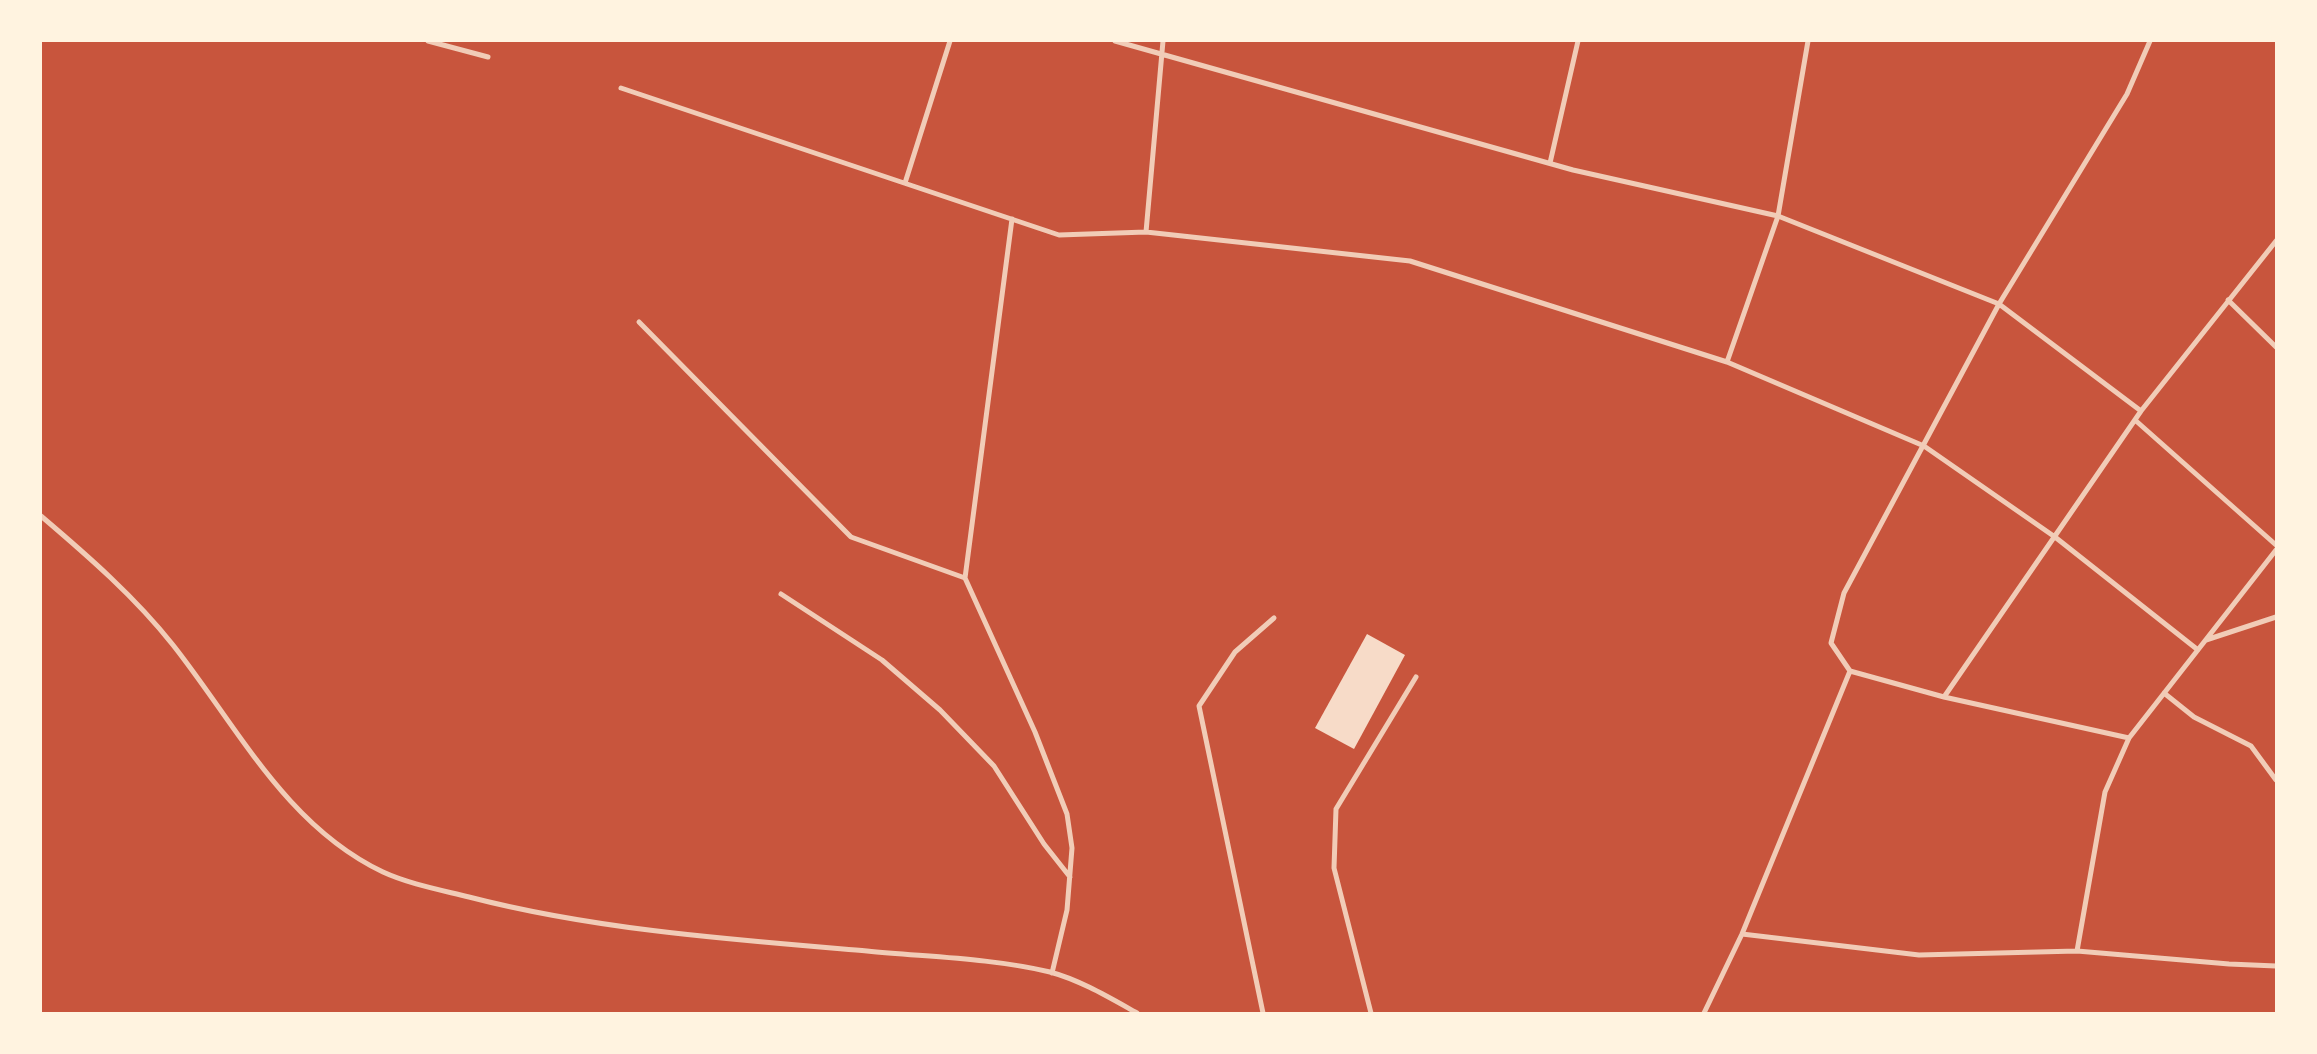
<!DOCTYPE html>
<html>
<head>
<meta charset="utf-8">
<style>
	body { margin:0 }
	#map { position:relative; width:2317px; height:1054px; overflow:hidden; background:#c8553d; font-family:"Archivo Narrow",sans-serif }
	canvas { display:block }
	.frame { position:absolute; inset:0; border:42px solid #fff3e0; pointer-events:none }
</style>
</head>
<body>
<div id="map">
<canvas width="2317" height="1054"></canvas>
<div class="frame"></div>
</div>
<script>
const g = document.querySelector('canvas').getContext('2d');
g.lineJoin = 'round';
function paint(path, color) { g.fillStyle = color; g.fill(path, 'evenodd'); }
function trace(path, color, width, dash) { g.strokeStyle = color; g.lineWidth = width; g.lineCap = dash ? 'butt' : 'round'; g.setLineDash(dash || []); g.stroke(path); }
const building = new Path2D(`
	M1367,634l38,21 -51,94 -39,-21z`);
const minor = new Path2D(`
	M428,41l60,16
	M1115,41l458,129 205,46 221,88 142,107
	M621,88l438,147 87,-3 264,29 317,101 197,84 131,91 143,113
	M1550,163l28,-122
	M905,183l45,-142
	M1146,232l17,-191
	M2228,300l48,47
	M639,322l212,215 114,41
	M1727,362l51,-146 30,-175
	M2135,420l141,125
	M41,516c47,40 94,81 132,129 64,81 113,181 210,227 26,12 58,18 86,25 127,33 267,43 398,54 60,6 124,7 183,21 30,8 60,26 87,41
	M965,578l70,154 32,82 5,34 -5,62 -15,63
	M965,578l47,-359
	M781,594l101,66 58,50 54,56 50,78 26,33
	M2206,640l70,-23
	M1850,671l-19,-28 13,-50 155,-289 128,-210 23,-53
	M1850,671l94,26 185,41
	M2164,693l30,24 57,29 25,34
	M1944,697l197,-286 135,-170
	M1742,934l177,21 158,-4 152,13 47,2
	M2077,951l28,-159 24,-54 147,-188
	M1263,1013l-64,-307 36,-54 39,-34
	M1371,1013l-37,-145 2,-59 80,-132
	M1704,1013l38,-79 108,-263`);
paint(building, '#f7dbc8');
trace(minor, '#f1ccb7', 5);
</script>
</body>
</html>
